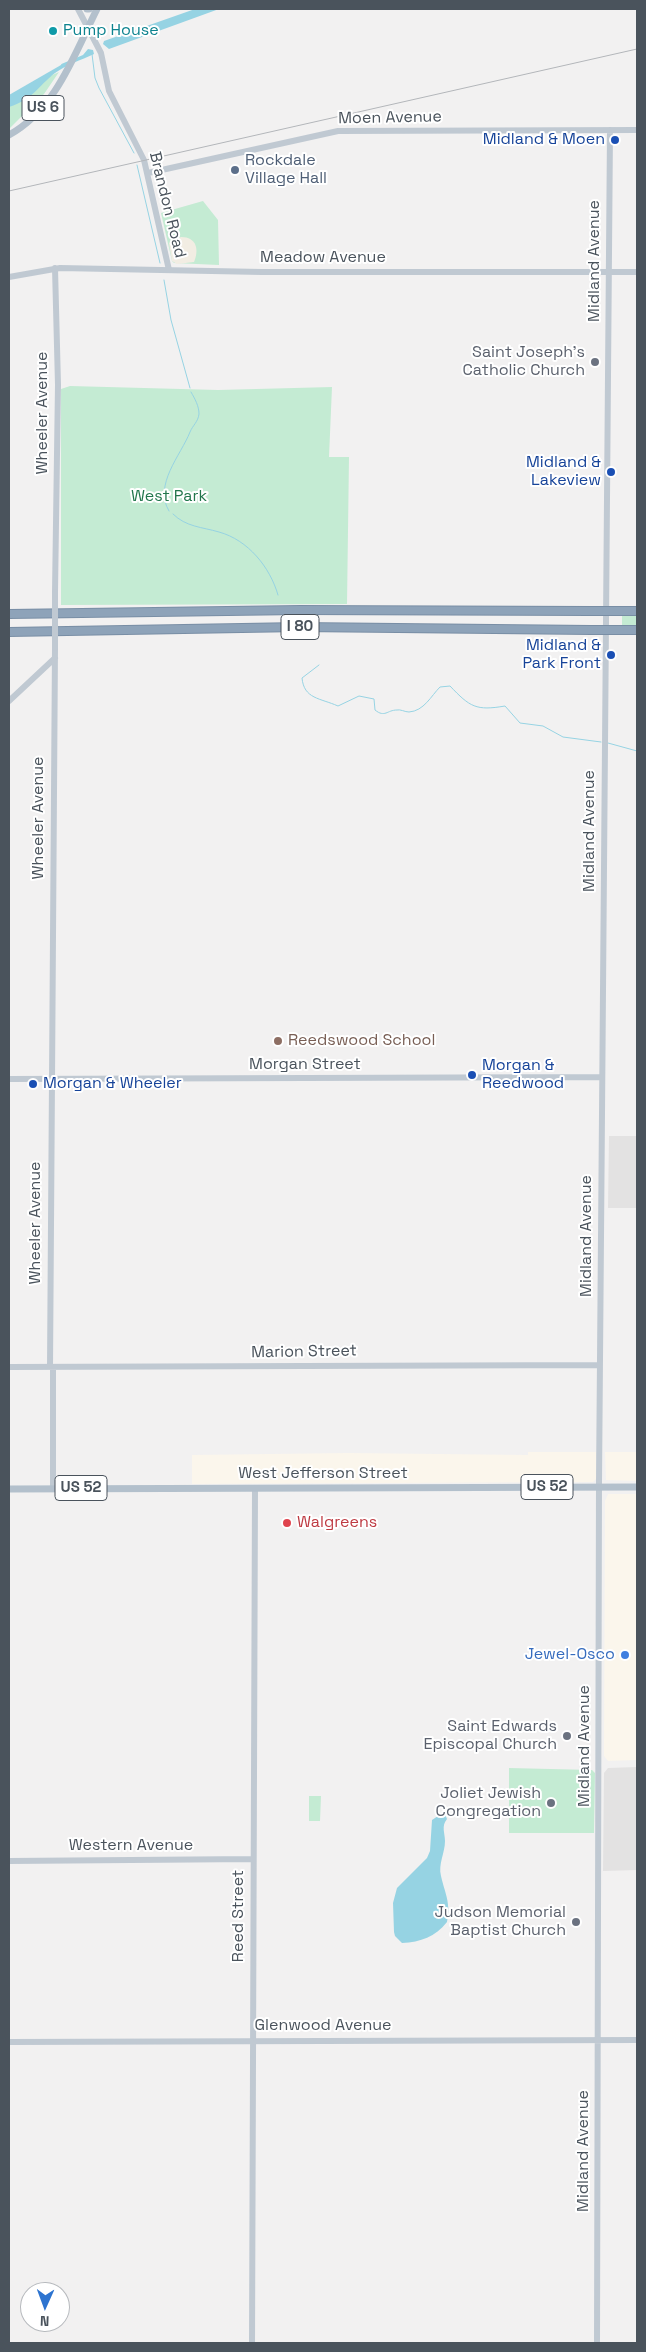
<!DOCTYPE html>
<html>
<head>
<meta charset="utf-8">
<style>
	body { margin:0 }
	#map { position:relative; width:646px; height:2352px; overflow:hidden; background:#f2f1f1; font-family:"Space Grotesk",sans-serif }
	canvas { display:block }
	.frame { position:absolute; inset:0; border:10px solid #4a535c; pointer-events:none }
	.north { position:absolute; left:20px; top:2282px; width:50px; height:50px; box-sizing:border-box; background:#fff; border:1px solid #b7babe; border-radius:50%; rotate:182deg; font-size:14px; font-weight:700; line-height:20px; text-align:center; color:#4a535c }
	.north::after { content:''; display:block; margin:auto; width:18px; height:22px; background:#2d74d0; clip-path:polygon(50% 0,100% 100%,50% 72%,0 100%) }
</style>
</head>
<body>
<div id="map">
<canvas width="646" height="2352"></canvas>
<div class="frame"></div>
<div class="north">N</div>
</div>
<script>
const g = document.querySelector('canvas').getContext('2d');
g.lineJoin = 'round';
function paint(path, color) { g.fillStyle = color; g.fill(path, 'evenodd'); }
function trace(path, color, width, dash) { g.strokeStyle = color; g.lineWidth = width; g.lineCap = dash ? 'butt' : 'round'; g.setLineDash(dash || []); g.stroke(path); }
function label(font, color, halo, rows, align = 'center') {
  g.font = font + ' "Space Grotesk",sans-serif'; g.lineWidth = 4; g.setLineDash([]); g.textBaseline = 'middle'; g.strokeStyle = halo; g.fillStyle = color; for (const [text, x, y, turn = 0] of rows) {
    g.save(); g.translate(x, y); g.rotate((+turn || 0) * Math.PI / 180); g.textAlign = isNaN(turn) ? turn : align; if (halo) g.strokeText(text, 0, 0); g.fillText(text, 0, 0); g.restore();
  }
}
const commercial = new Path2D(`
	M528,1452h68v27l-3,3 -401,2v-29l156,-2 180,2z
	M605,1452h32v29l-31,-1z
	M608,1494h29v266l-29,1 -4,-5 1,-255z`);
const education = new Path2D(`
	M609,1136h28v72h-29z
	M637,1767v103l-34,1 1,-98 4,-5z`);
const green = new Path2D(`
	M59,72l-15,22 -35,35v-35z
	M203,201l15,19 1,45 -45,-2 -2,-2 -11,-48z
	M70,386l148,4 114,-3 -3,70h20l-2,147 -286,1v-216z
	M622,615h15v11h-15z
	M509,1768l83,2 3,3 -1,60h-85z
	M309,1796h12l-1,25h-11z`);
const sand = new Path2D(`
	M181,237c16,0 18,13 13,25l-17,2 -5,-3 -3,-18z`);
const water = new Path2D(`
	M195,9h24l-110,40 -6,-5 1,-3z
	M88,49l5,1 1,4c-13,6 -28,11 -39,19 -18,14 -21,26 -46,34v-13l50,-29 24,-10z
	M444,1812l3,7c-6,7 -2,14 -2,22 0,12 -7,23 -4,35 4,18 10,26 6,46 -12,15 -26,20 -45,21l-7,-7 -1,-4 -1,-29 4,-15 30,-30 3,-7 2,-31z`);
const pier = new Path2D(`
	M62,62l-1,3 -52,30v-4z`);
const stream = new Path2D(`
	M92,54l3,24 4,10 35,65
	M137,165l23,98
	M164,280l7,40 19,68
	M169,511c-16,-26 12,-56 21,-79 3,-7 8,-10 9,-18 0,-8 -4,-15 -8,-22
	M173,514c13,13 29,13 46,18 29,8 51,35 59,63
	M319,665l-17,13c2,21 18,20 36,28l21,-10 15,3 1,11c10,8 12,0 22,0 3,-1 8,2 12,2 15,-1 22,-16 31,-25l10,-1c20,21 26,25 55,20l15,17 23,3 20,11 38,5
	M608,743l29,8`);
const secondary = new Path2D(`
	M78,9l23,44 8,38 35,69 25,110
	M148,173l190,-42 299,-1
	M9,277l51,-9 202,4h375
	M55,592l3,-207 -3,-117
	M9,701l46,-43
	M9,1079l593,-2
	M9,1367l591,-2
	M50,1367l5,-719
	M53,1489v-122
	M9,1861l244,-2
	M9,2042l628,-2
	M252,2343l3,-855
	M597,2343l2,-862 11,-1351`);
const primary = new Path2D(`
	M87,9h2
	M9,135c47,-26 65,-80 88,-126
	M9,1489l628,-2`);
const highway = new Path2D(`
	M620,611h17
	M9,614l291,-4 291,1
	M620,630h17
	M9,632l291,-5 291,3`);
const rail = new Path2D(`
	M9,191l628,-142`);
const secondaryBridge = new Path2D(`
	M55,648v-56`);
const highwayBridge = new Path2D(`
	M591,611h29
	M591,630h29`);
const markers = [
	[53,31,5,"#0f9aa8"],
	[615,140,5,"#1a4fb4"],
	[235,170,5,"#5c6f8a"],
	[595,362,5,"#6b7280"],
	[611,472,5,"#1a4fb4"],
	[611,655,5,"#1a4fb4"],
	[278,1041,5,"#8d6e63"],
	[472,1075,5,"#1a4fb4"],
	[33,1084,5,"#1a4fb4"],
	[287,1523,5,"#e0444e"],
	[625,1655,5,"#3f7fe0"],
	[567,1736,5,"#6b7280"],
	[551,1803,5,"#6b7280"],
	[576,1922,5,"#6b7280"]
];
const shields = [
	[43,108,42],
	[300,627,38],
	[547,1487,52],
	[81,1488,52]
];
const shieldNames = [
	["US 6",43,108],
	["I 80",300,627],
	["US 52",547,1487],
	["US 52",81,1488]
];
const cultureNames = [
	["Pump House",63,31]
];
const streetNames = [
	["Moen Avenue",390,118,-1],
	["Brandon Road",167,205,76],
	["Meadow Avenue",323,258],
	["Midland Avenue",595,261,-90],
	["Wheeler Avenue",43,413,-90],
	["Wheeler Avenue",39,818,-90],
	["Midland Avenue",590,831,-90],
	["Morgan Street",305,1065],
	["Wheeler Avenue",36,1223,-90],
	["Midland Avenue",587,1236,-90],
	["Marion Street",304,1352,-1],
	["West Jefferson Street",323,1474],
	["Midland Avenue",585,1746,-90],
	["Western Avenue",131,1846],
	["Reed Street",239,1916,-90],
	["Glenwood Avenue",323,2026],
	["Midland Avenue",584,2151,-90]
];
const transitNames = [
	["Midland & Moen",605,140],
	["Midland &",601,463],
	["Lakeview",601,481],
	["Midland &",601,646],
	["Park Front",601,664],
	["Morgan &",482,1066,"left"],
	["Reedwood",482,1084,"left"],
	["Morgan & Wheeler",43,1084,"left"]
];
const serviceNames = [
	["Rockdale",245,161],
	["Village Hall",245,179]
];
const worshipNames = [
	["Saint Joseph's",585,353],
	["Catholic Church",585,371],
	["Saint Edwards",557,1727],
	["Episcopal Church",557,1745],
	["Joliet Jewish",541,1794],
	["Congregation",541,1812],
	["Judson Memorial",566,1913],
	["Baptist Church",566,1931]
];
const parkNames = [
	["West Park",169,497]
];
const educationNames = [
	["Reedswood School",288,1041]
];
const healthNames = [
	["Walgreens",297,1523]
];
const shopNames = [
	["Jewel-Osco",615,1655]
];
paint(commercial, '#fbf6ec');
paint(education, '#e3e2e2');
paint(green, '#c4ebd3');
paint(sand, '#f2ede3');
paint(water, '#96d3e3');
paint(pier, '#f2f1f1');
trace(stream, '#96d3e3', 1);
trace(highway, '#798ea5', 10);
trace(secondary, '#c0c9d2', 6);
trace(primary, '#b3c0cc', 7);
trace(highway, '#8ea3b9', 8);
trace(rail, '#b3b6ba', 1);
trace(highwayBridge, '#798ea5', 10, []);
trace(secondaryBridge, '#c0c9d2', 6);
trace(highwayBridge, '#8ea3b9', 8);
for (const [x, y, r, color] of markers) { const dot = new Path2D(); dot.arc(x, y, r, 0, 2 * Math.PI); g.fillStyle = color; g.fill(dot); trace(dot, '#fff', 2); }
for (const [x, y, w] of shields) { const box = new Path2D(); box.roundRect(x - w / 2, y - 12.5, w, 25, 4); g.fillStyle = '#fff'; g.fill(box); trace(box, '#4a535c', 1); }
label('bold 15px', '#4a535c', null, shieldNames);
label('16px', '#0d838f', '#fff', cultureNames, 'left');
label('16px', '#4a535c', '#fff', streetNames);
label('16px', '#164399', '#fff', transitNames, 'right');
label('16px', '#4e5e75', '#fff', serviceNames, 'left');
label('16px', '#5b616d', '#fff', worshipNames, 'right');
label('16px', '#22764c', '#fff', parkNames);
label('16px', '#785e54', '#fff', educationNames, 'left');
label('16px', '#be3a42', '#fff', healthNames, 'left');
label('16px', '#366cbe', '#fff', shopNames, 'right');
</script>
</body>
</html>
